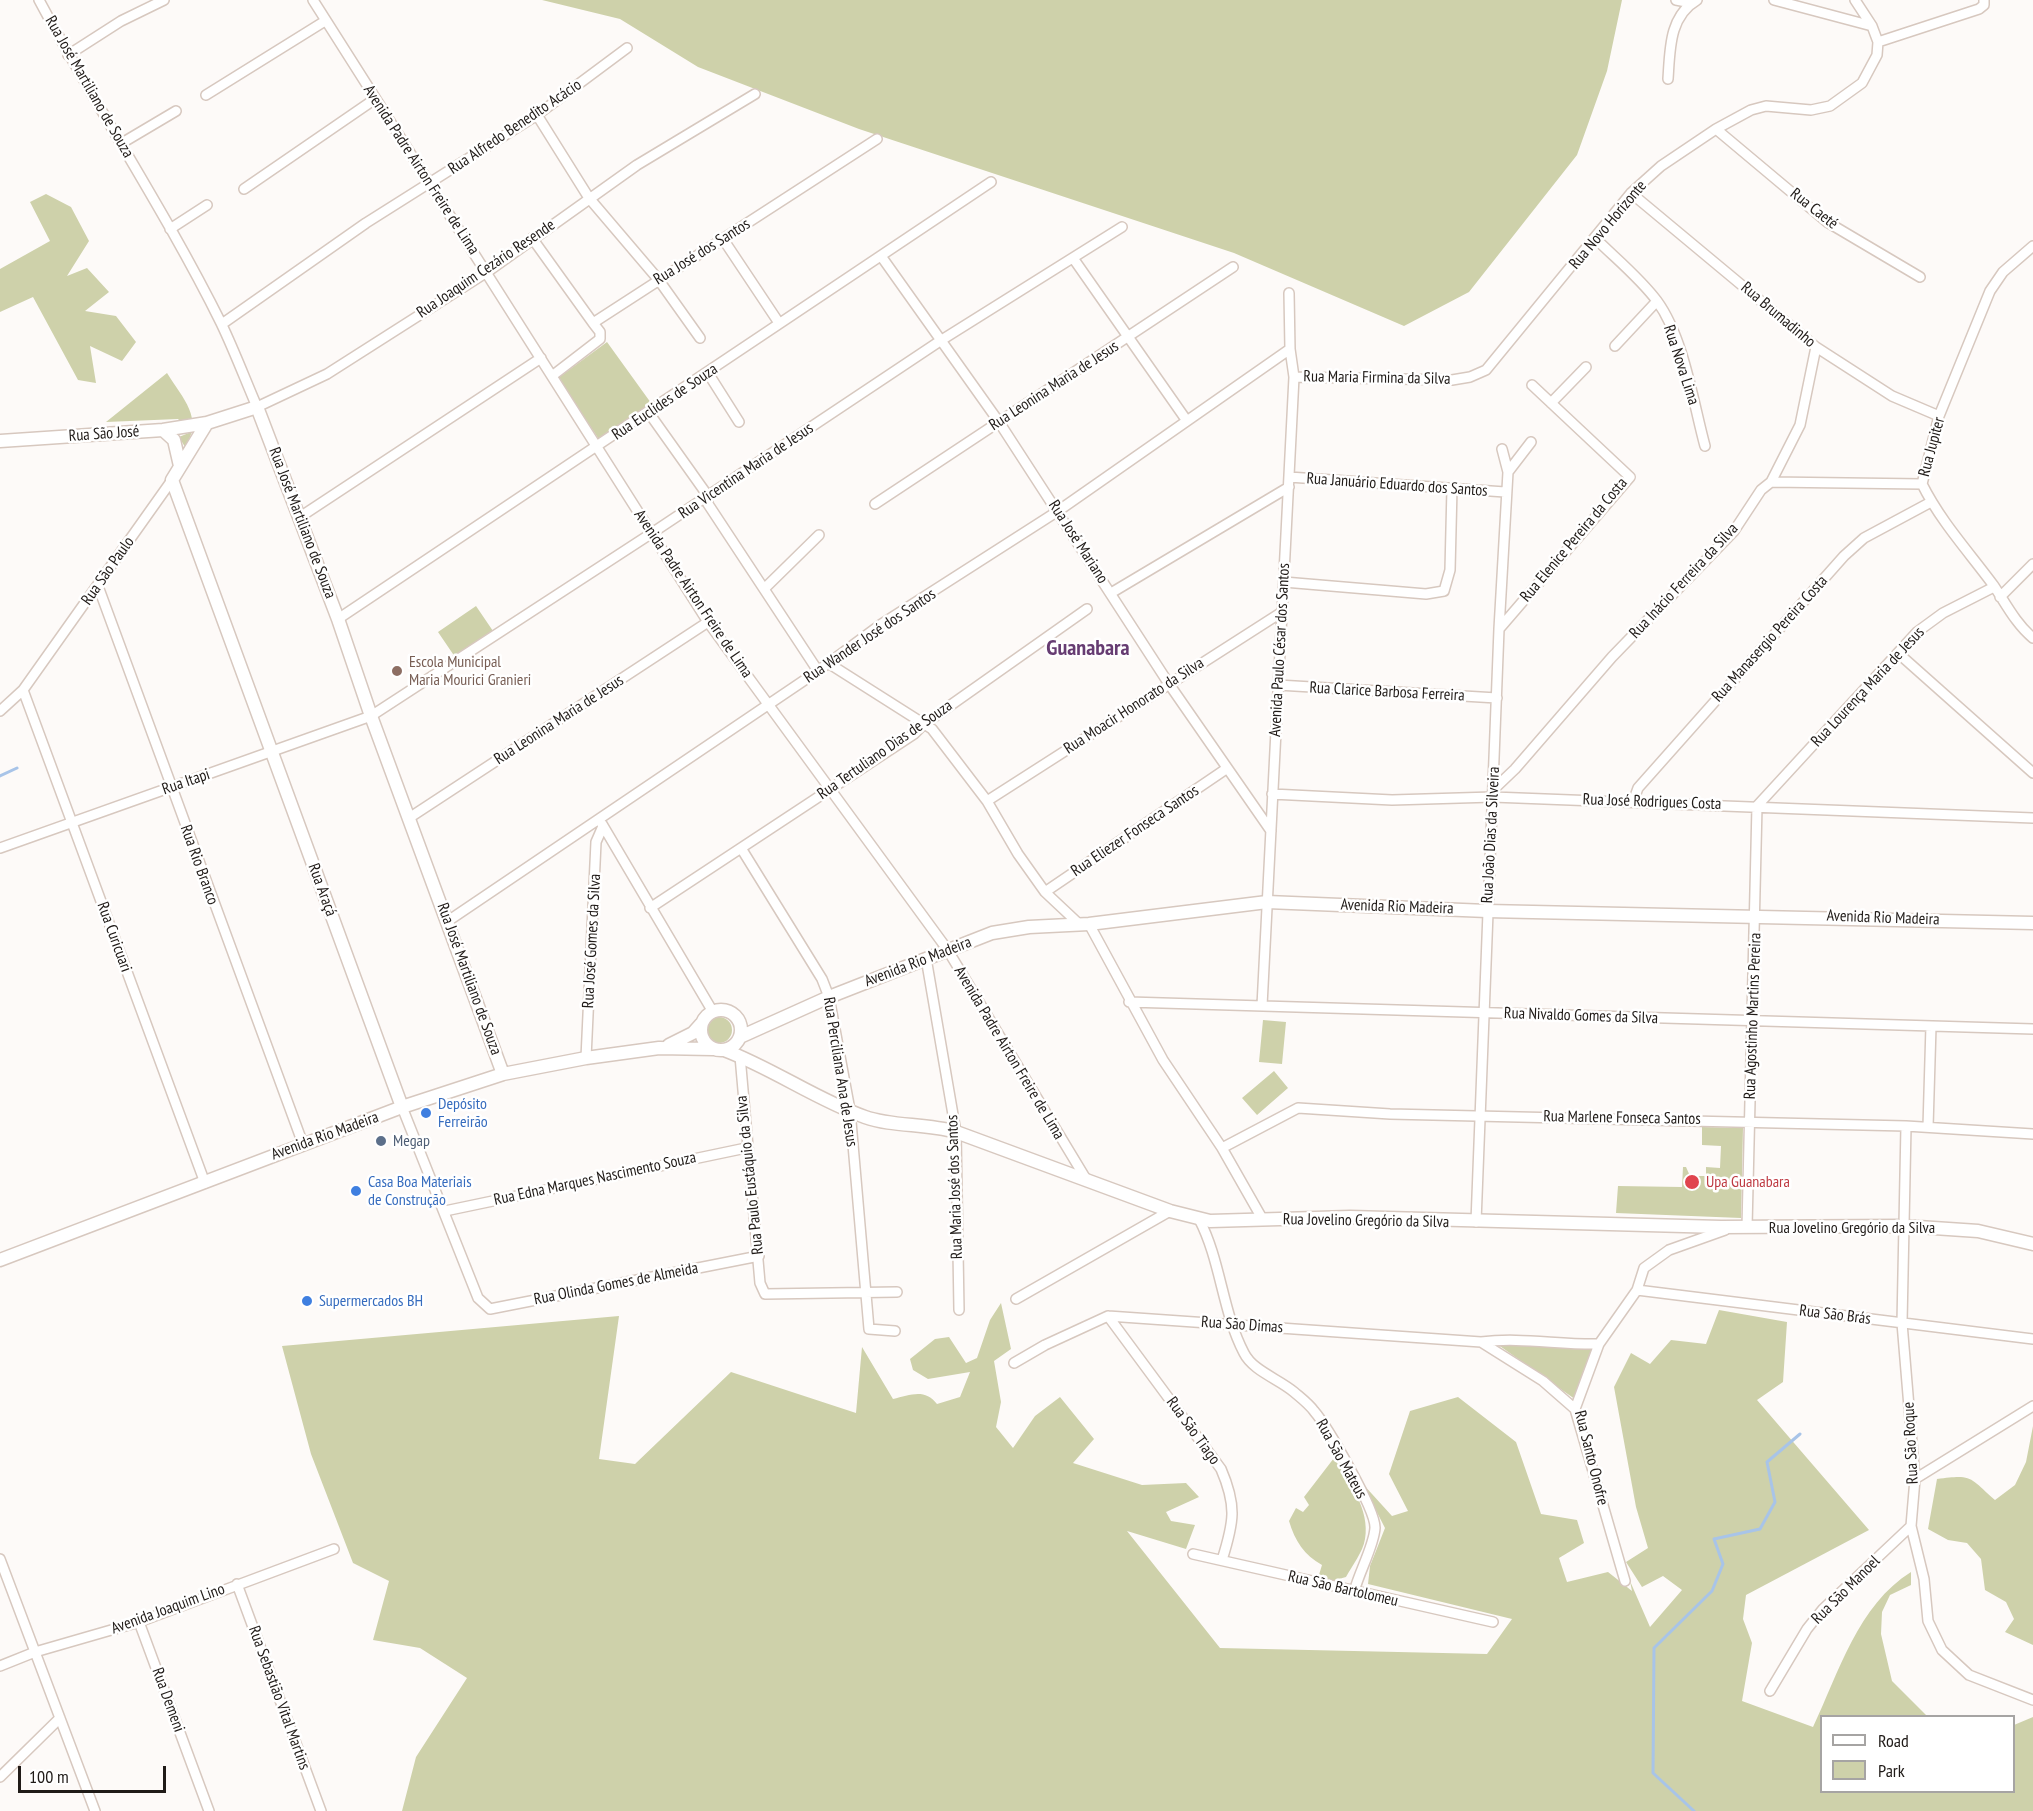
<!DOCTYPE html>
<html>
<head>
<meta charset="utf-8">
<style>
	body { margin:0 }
	#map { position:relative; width:2033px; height:1811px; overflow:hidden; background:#fdfaf8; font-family:"PT Sans Narrow",sans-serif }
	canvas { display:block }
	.legend { position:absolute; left:1820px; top:1715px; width:195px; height:78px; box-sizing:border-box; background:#fff; border:2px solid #a6a4a3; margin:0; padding:8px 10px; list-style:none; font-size:18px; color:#201b18 }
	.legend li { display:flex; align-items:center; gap:12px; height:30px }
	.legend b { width:30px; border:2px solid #a6a4a3 }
	.scale { position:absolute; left:18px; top:1766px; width:148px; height:27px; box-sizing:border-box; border:3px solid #201b18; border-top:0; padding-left:8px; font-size:18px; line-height:21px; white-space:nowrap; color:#201b18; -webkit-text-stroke:4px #fff; paint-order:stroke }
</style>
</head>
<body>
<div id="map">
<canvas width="2033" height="1811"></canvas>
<ul class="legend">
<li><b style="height:8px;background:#fff"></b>Road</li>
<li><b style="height:16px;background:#ced1aa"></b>Park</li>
</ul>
<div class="scale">100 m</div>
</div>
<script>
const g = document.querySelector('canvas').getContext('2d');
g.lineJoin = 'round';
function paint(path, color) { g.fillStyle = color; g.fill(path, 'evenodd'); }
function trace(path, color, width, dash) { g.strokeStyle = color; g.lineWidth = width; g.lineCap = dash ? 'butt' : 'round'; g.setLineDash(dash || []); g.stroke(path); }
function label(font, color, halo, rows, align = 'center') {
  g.font = font + ' "PT Sans Narrow",sans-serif'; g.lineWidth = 5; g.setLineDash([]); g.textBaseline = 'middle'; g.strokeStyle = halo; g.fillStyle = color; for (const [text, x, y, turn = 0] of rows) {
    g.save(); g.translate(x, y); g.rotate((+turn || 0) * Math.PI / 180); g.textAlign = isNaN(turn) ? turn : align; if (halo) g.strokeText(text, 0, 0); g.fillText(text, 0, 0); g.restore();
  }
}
const green = new Path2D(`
	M542,0h1080l-15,71 -30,84 -108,137 -65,34 -170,-73 -375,-124 -161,-62 -78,-48z
	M46,194l25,13 18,34 -22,35 20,-8 22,24 -24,19 31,5 20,26 -14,19 -32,-15 6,37 -18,-3 -45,-83 -33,15v-43l50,-28 -20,-39z
	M607,342l44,61 -51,38 -42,-63z
	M167,373c16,26 37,45 18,74l-6,-10 12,-5 -13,-13 -72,3z
	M476,606l17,25 -38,26 -17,-25z
	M706 1030a13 13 0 1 1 26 0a13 13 0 1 1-26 0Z
	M1263,1020l23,2 -4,42 -23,-2z
	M1274,1071l14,17 -31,27 -15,-17z
	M1702,1127l41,1 -2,90 -125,-5 2,-27 64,1 1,-20h3l4,9h16v-9l14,1 1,-22 -19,-1z
	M1001,1303l10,46 -17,12 7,41 -5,25 17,21 22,-32 25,-19 34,42 -21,24 69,22 44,-2 13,14 -33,15 5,9 24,4 -9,24 -59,-18 93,117 267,6 25,-35 -144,-35 2,-18 15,-38 -23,-45 30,33 16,-5 -19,-37 21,-63 48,-14 58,45 25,72 36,6 7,23 -25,15 8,24 41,-10 24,19 -2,-10 20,46 32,-37 -19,-14 -21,11 -16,-25 22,-14 -12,-41 -22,-120 17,-34 19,11 21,-24 35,4 13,-34 68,12 -4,60 -26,18 112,130 -123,65 -3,24 9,24 -10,58 71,26c26,-55 45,-122 98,-155v13l-21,10 -8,17 -1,22 11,47 35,35h-105v76h192v-67l19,-8v94h-1631l14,-54 51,-79 -47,-30 -47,-8 16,-59 -36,-18 -42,-109 -29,-108 337,-30 -20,143 36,5 96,-92 125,41 6,-66 31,52c17,-4 32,-11 44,5l23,-7 10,-25 -42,7 -15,-9 -3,-11 25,-20 14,-2 17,26 11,-5 13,-38z
	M1497,1344l100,5 -18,53z
	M2033,1426v219l-28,-13 9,-13 -8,-17 -21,-12 -4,-31 -14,-16 -19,-3 -20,-11 9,-50c36,-5 32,-2 58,21l20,-15 11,-23z
	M1334,1458c15,24 36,51 31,81 -2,13 -13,27 -19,38l-18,5 -10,-4 4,-13c-18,-10 -27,-24 -33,-44l7,-13 7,4 6,-7 -5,-8z`);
const stream = new Path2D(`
	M0,776l17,-8
	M1694,1811l-41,-38 1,-125 58,-57 11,-27 -9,-25 46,-10 15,-27 -8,-40 33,-28`);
const street = new Path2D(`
	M39,0c58,109 127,212 182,323 13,27 24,56 36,84l70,-33 160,-102 150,-107 118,-71
	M313,0l395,622 239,327 139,230
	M1676,0l16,3
	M1774,0l98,26
	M1878,42l101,-33 5,-4v-5
	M68,55l53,-34 43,-21
	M1668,79c2,-29 1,-63 29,-79
	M206,95l119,-74
	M537,115l52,83 69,81 42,59
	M1716,129l111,93 93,55
	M122,143l54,-32
	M244,189l131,-90
	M1631,193l185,154 76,49 47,20
	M170,229l37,-24
	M532,238l61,85
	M1595,238c20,20 45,40 62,63 27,37 36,101 48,145
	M723,239l56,84
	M2033,246l-30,26 -13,19 -51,125 -17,68c19,38 47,68 72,102 12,18 22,38 39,52
	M881,256l118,166 170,262 102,147
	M1073,258l114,163
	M222,324l144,-101 171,-108 90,-67
	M1615,346l42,-45
	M708,373l31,49
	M552,376l48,-37v-7l-7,-9 284,-184
	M1294,377l158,3 18,-3 16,-7 145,-177 30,-27 55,-37 35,-19 15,-4 45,4 19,-4 32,-23 15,-28 1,-13 -6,-16 -17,-26
	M1551,403l35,-36
	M649,413l59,83v8l110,167
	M1508,472l23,-30
	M1289,477l216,15
	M1771,482l29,-57 16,-78
	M875,504l358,-237
	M300,517l241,-159
	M1284,582l142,12 18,-3 6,-21 2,-82
	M98,586l205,558
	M764,589l55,-54
	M1111,593l178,-106
	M2000,597l33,-33
	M338,619l653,-437
	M1499,629l131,-152 -98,-92
	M1898,653l135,120
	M828,663l104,66 55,72 31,53 27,38 33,31
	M1278,685l219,13
	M23,690l182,493
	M0,711l23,-21 149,-210
	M1493,790l22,-21 97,-112 122,-126 27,-41 10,-8 151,2
	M1272,794l120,6 101,-3 540,21
	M987,801l295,-189
	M1633,802l5,-14 206,-232 20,-18 67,-36
	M409,818l299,-196
	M602,824l111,188
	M0,848l371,-132 281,-183 288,-192 182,-114
	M741,848l81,131 7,18 21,113 19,219 26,2
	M1045,892l181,-123
	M650,908l264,-174 10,-10 163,-115
	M448,921l370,-250 62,-46 178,-114 232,-162
	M1089,924l74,136 59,88 41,72
	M926,958l30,174 3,178
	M1129,1002l904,27
	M1262,1006l32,-629 -4,-28 -1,-56
	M740,1056l20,227 5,11 132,-2
	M586,1058l10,-216 7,-16
	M402,1107l76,191 12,11 269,-53
	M1906,1126l-4,197 13,156 -4,47 13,53 4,42 14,29 27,25 64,25
	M1928,1127l3,-101
	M1222,1148l76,-40 92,6 516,12 127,8
	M445,1211l301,-63
	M1199,1219c22,42 23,92 45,134 9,18 35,26 50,39 7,6 15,12 20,19 13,15 62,99 61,117 -1,18 -16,44 -21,64
	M1476,1222l23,-593 9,-157 -6,-23
	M1747,1227l10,-421 160,-174 26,-19 51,-26
	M1637,1290l396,49
	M1016,1299l154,-88
	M1108,1316l113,153c16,37 13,53 1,91
	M1481,1342l62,39 32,28
	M1014,1363l31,-18 63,-29 373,26c40,-5 78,3 118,2
	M1915,1479l118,-73
	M1193,1554l300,68
	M0,1559l95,252
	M1625,1581l-50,-172 24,-65 38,-54 7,-22 25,-18 56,-20
	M237,1584l84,227
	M139,1622l70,189
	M0,1666l35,-14 104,-30 195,-73
	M1770,1691l37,-62 16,-20 88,-83
	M0,1777l60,-59`);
const secondary = new Path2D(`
	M207,423l-35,57 230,627
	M163,430l11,10 6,26
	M0,441l163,-11 44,-7 50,-16 81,212 33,97 132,358
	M701 1030a20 20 0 1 1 40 0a20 20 0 1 1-40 0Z
	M740,1037l89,-40 163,-64 37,-6 60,-3 178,-22 220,9 546,12
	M669,1045l24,-12 8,-9
	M724,1050c48,18 93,50 141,67 28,10 61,6 91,15l214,79 40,10 140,-4 371,10 183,-1 74,5 55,13
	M0,1260l402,-153 101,-33 83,-16 73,-10 54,1`);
const markers = [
	[397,671,6,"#8d6e63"],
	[426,1113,6,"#3f7fe0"],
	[381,1141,6,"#5c6f8a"],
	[1692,1182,8,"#e0444e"],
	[356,1191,6,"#3f7fe0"],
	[307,1301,6,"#3f7fe0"]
];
const streetNames = [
	["Rua José Martiliano de Souza",89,87,60],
	["Rua Alfredo Benedito Acácio",515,127,-34],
	["Avenida Padre Airton Freire de Lima",421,170,57],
	["Rua Caeté",1814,209,38],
	["Rua Novo Horizonte",1608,225,-50],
	["Rua José dos Santos",702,252,-32],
	["Rua Joaquim Cezário Resende",486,269,-34],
	["Rua Brumadinho",1778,315,40],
	["Rua Nova Lima",1681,365,72],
	["Rua Maria Firmina da Silva",1377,378,1],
	["Rua Leonina Maria de Jesus",1054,386,-33],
	["Rua Euclides de Souza",665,402,-34],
	["Rua São José",104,434,-4],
	["Rua Jupiter",1932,447,-75],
	["Rua Vicentina Maria de Jesus",746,471,-34],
	["Rua Januário Eduardo dos Santos",1397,485,4],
	["Rua José Martiliano de Souza",302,523,69],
	["Rua Elenice Pereira da Costa",1574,540,-50],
	["Rua José Mariano",1078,542,57],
	["Rua São Paulo",108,571,-55],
	["Rua Inácio Ferreira da Silva",1684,581,-47],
	["Avenida Padre Airton Freire de Lima",693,594,56],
	["Rua Wander José dos Santos",870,636,-34],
	["Rua Manasergio Pereira Costa",1770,639,-48],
	["Avenida Paulo César dos Santos",1280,650,-87],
	["Rua Lourença Maria de Jesus",1868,687,-47],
	["Rua Clarice Barbosa Ferreira",1387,692,3],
	["Rua Moacir Honorato da Silva",1134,706,-33],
	["Rua Leonina Maria de Jesus",559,720,-33],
	["Rua Tertuliano Dias de Souza",885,750,-35],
	["Rua Itapi",186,782,-19],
	["Rua José Rodrigues Costa",1652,802,2],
	["Rua Eliezer Fonseca Santos",1135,831,-34],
	["Rua João Dias da Silveira",1491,835,-87],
	["Rua Rio Branco",199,865,70],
	["Rua Araçá",322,890,70],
	["Avenida Rio Madeira",1397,907,2],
	["Avenida Rio Madeira",1883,918,2],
	["Rua Curicuari",114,937,70],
	["Rua José Gomes da Silva",592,941,-87],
	["Avenida Rio Madeira",918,962,-21],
	["Rua José Martiliano de Souza",469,979,70],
	["Rua Nivaldo Gomes da Silva",1581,1016,2],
	["Rua Agostinho Martins Pereira",1753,1016,-88],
	["Avenida Padre Airton Freire de Lima",1009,1053,59],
	["Rua Perciliana Ana de Jesus",840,1072,81],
	["Rua Marlene Fonseca Santos",1622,1118,1],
	["Avenida Rio Madeira",325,1136,-20],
	["Rua Paulo Eustáquio da Silva",750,1175,-96],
	["Rua Edna Marques Nascimento Souza",595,1179,-12],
	["Rua Maria José dos Santos",955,1187,-92],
	["Rua Jovelino Gregório da Silva",1366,1221,1],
	["Rua Jovelino Gregório da Silva",1852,1228],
	["Rua Olinda Gomes de Almeida",616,1284,-11],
	["Rua São Brás",1835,1315,7],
	["Rua São Dimas",1242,1325,4],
	["Rua São Tiago",1193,1431,54],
	["Rua São Roque",1911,1443,-93],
	["Rua Santo Onofre",1591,1458,76],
	["Rua São Mateus",1341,1459,61],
	["Rua São Bartolomeu",1343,1589,13],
	["Rua São Manoel",1846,1590,-45],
	["Avenida Joaquim Lino",168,1609,-20],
	["Rua Sebastião Vital Martins",279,1698,70],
	["Rua Demeni",168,1700,70]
];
const educationNames = [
	["Escola Municipal",409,662],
	["Maria Mourici Granieri",409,680]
];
const shopNames = [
	["Depósito",438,1104],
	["Ferreirão",438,1122],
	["Casa Boa Materiais",368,1182],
	["de Construção",368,1200],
	["Supermercados BH",319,1301]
];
const serviceNames = [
	["Megap",393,1141]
];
const healthNames = [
	["Upa Guanabara",1706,1182]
];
const districtNames = [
	["Guanabara",1088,649]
];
paint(green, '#ced1aa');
trace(stream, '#a8c4e8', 3);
trace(street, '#d7c8bf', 12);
trace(secondary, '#d7c8bf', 15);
trace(street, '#fff', 9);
trace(secondary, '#fff', 12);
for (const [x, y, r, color] of markers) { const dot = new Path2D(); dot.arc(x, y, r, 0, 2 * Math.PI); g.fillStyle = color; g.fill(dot); trace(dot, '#fff', 2); }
label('16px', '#201b18', '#fff', streetNames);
label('16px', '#785e54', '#fff', educationNames, 'left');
label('16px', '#366cbe', '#fff', shopNames, 'left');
label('16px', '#4e5e75', '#fff', serviceNames, 'left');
label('16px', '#be3a42', '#fff', healthNames, 'left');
label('bold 22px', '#663c72', '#fff', districtNames);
</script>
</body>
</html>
